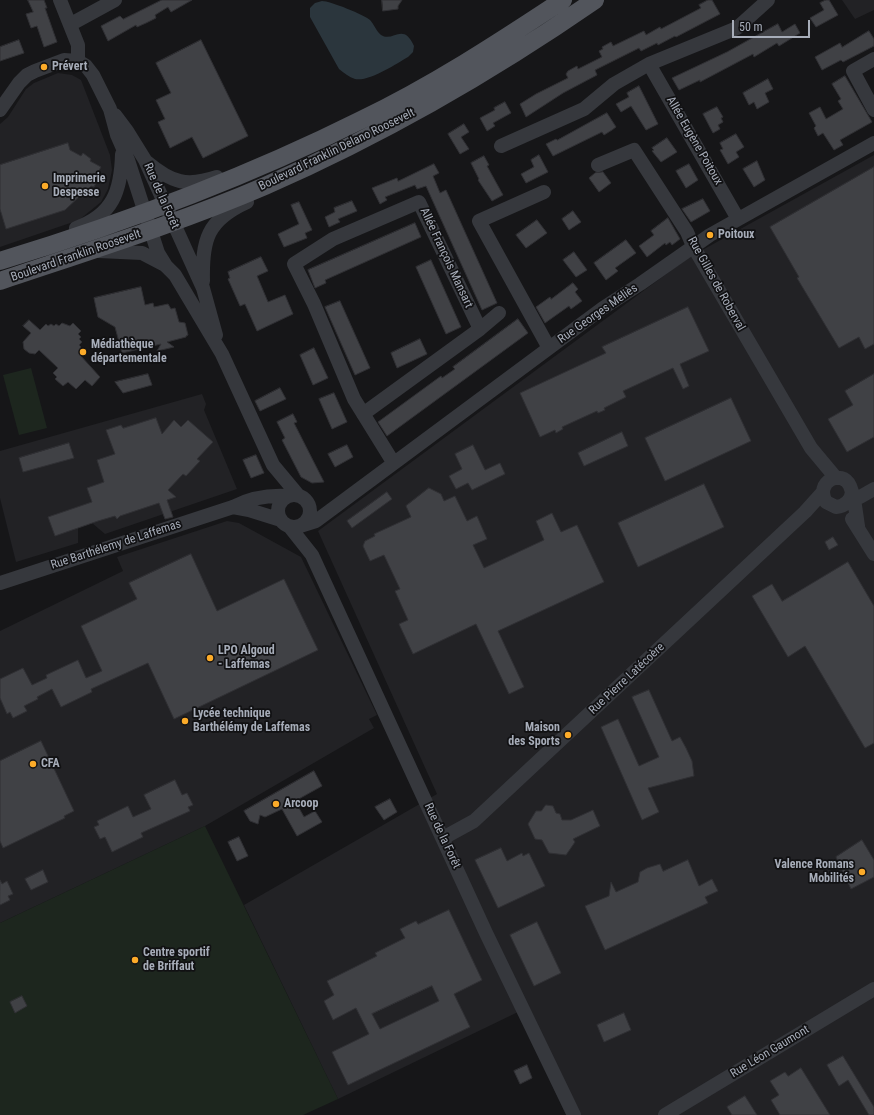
<!DOCTYPE html>
<html>
<head>
<meta charset="utf-8">
<style>
	body { margin:0 }
	#map { position:relative; width:874px; height:1115px; overflow:hidden; background:#161618; font-family:"Roboto Condensed",sans-serif }
	canvas { display:block }
	.scale { position:absolute; left:732px; top:20px; width:78px; height:18px; box-sizing:border-box; border:2px solid #a7adb9; border-top:0; padding-left:5px; font-size:12px; line-height:14px; white-space:nowrap; color:#a7adb9; -webkit-text-stroke:3px #111113; paint-order:stroke }
</style>
</head>
<body>
<div id="map">
<canvas width="874" height="1115"></canvas>
<div class="scale">50 m</div>
</div>
<script>
const g = document.querySelector('canvas').getContext('2d');
g.lineJoin = 'round';
function paint(path, color) { g.fillStyle = color; g.fill(path, 'evenodd'); }
function trace(path, color, width, dash) { g.strokeStyle = color; g.lineWidth = width; g.lineCap = dash ? 'butt' : 'round'; g.setLineDash(dash || []); g.stroke(path); }
function label(font, color, halo, rows, align = 'center') {
  g.font = font + ' "Roboto Condensed",sans-serif'; g.lineWidth = 3.5; g.setLineDash([]); g.textBaseline = 'middle'; g.strokeStyle = halo; g.fillStyle = color; for (const [text, x, y, turn = 0] of rows) {
    g.save(); g.translate(x, y); g.rotate((+turn || 0) * Math.PI / 180); g.textAlign = isNaN(turn) ? turn : align; if (halo) g.strokeText(text, 0, 0); g.fillText(text, 0, 0); g.restore();
  }
}
const built = new Path2D(`
	M842,0h32v10l-19,9z
	M58,73l14,2 9,5 29,75 2,15 -4,19 -7,13 -22,18 -79,27v-123l8,-7 18,-28 8,-6z
	M874,155v960h-308l-48,-103 -180,87 -94,-194 193,-111 -119,-263 370,-273z
	M202,394l4,10 -2,6 33,79 -132,45 -13,-11 -14,5v15l-62,19 -16,-64v-47z
	M227,521l12,2 62,34 76,158 -8,4 5,9 -169,98 -205,97v-292l123,-60 -6,-14z`);
const green = new Path2D(`
	M31,368l16,60 -28,7 -16,-60z
	M205,826l133,273 -35,16h-303v-192z`);
const water = new Path2D(`
	M322,1c8,0 43,14 48,19 4,4 6,11 11,15 12,8 22,-14 33,11l-1,6 -5,5c-12,7 -39,25 -53,22 -6,-2 -11,-6 -16,-10l-29,-52v-9l5,-5z`);
const building = new Path2D(`
	M28,0h16l3,8h-2l12,34 -13,5 -7,-21 -6,2 -5,-14 7,-2z
	M162,0h30l-21,12 -3,-5 -13,8 1,3 -10,5 -9,4 -1,-2 -28,16 -7,-15 19,-10 3,3z
	M382,0h20l-4,6v3l-15,2z
	M708,0h4l8,14 -44,23 -1,-1 -17,9 -1,-2 -16,8 -2,-3 -44,22 2,5 -34,18 -37,24 -6,-13 16,-10 32,-16 -2,-4 2,-3 9,-5 1,3 24,-12 -3,-6 4,-2 -1,-2 9,-5 2,4 31,-15 2,4 14,-8 1,2 40,-21 -2,-3z
	M826,0h3l9,15 -22,12 -6,-9 14,-8 -4,-7z
	M778,24l4,8 13,-8 5,9 -21,13 -2,-3 -23,14 -1,-3 -53,28v-2l-21,10 -7,-12 55,-26z
	M869,31l5,8v7l-31,16 -2,-2 -19,10 -7,-13 25,-14 2,4z
	M19,40l5,13 -24,8v-14z
	M201,40l47,96 -45,22 -11,-21 -22,11 -12,-26 7,-3 -9,-19 15,-7 -15,-30z
	M845,76l27,46 -32,18 3,5 -9,5 -11,-17 -5,3 -4,-8 2,-2 -7,-13 11,-6 6,12 17,-10 -5,-8 3,-2 -9,-15z
	M768,79l5,10 -8,4 4,9 -12,7 -3,-7 -5,3 -6,-12z
	M639,86l19,38 -12,6 -15,-24 -10,6 -5,-8 13,-7 -2,-4z
	M505,102l6,11 -18,10 2,3 -8,5 -7,-13 15,-8 -1,-2z
	M717,107l6,10 -2,1 2,4 -5,3 2,4 -7,4 -10,-19z
	M607,113l9,14 -4,3 -8,5 -2,-3 -49,24 -7,-12 10,-5 1,1z
	M464,124l5,8 -8,5 8,12 -9,5 -12,-20z
	M736,134l8,13 -8,5 3,5 -11,7 -8,-14 3,-1 -3,-6z
	M667,138l10,14 -16,10 -9,-11 2,-1 -2,-2z
	M68,143l2,7 11,6 2,-3 8,6 -1,2 11,6 -6,10 3,2 -4,8 -3,-1 -6,10 -3,-2 -17,16 -59,19 -6,-20v-44z
	M539,155l9,17 -22,11 -5,-9 13,-7 -3,-7z
	M484,156l5,9 -2,1 16,29 -11,6 -14,-21 1,-1 -8,-16z
	M757,161l8,19 -11,7 -11,-18z
	M434,164l5,9 -6,3 7,17 6,-3 51,113 -15,7 -56,-124 -9,3 -2,-4 -30,12 2,3 -7,4 -8,-16 25,-10 1,3z
	M689,164l9,16 -12,8 -10,-17z
	M874,167v177l-9,5 -6,-12 -20,11 -42,-70 2,-1 -29,-50z
	M603,172l8,11 -12,9 -10,-14 6,-5z
	M703,199l7,12 -19,11 -9,-13z
	M352,201l5,10 -19,8 2,3 -11,5 -4,-10 10,-5 -1,-4z
	M299,202l13,28 -7,3 2,5 -23,9 -6,-13 21,-10 -8,-19z
	M573,211l8,11 -12,8 -7,-11z
	M668,218l12,21 -8,6 -2,-3 -4,3 -1,-2 -18,14 -8,-11 15,-11 -3,-4z
	M537,220l10,13 -21,15 -10,-13z
	M415,223l6,14 -96,43 1,3 -11,5 -7,-18z
	M626,240l10,13 -21,15 3,3 -12,9 -12,-17z
	M574,252l13,18 -11,7 -13,-17z
	M261,257l7,14 -11,5 11,26 17,-7 8,19 -36,17 -12,-27 -5,2 -12,-27 2,-1 -2,-6z
	M431,260l30,67 -15,7 -30,-67z
	M573,283l5,6 -3,3 7,9 -11,8 -2,-3 -24,17 -9,-16 14,-10 1,2z
	M141,287l4,18 8,-2 1,4 14,-3 3,5 4,-1 4,14 6,1 3,12 -2,1v1l-19,5 7,5 -17,4 4,-7 -39,9 -7,-26 -17,-10 -4,-19z
	M340,301l30,67 -15,7 -30,-68z
	M688,307l21,44 -29,13 9,22 -6,3 -10,-21 -50,23 3,6 -22,11 1,2 -7,3 -1,-2 -35,16 1,2 -7,4 -1,-3 -15,7 -20,-44 86,-40 -4,-6z
	M518,319l10,14 -141,103 -9,-14 63,-46 1,2 13,-9 -2,-2z
	M29,320l11,10 6,-6 2,2 3,-2 3,2 2,-2 3,2 3,-3 8,3 3,-3 8,8 -3,3 3,3 -2,2 3,3 -3,3 2,2 -2,3 3,2 -2,3 20,22 -8,9 -7,-6 -9,9 -8,-7 -5,4 -8,-7 2,-2 -4,-4 5,-5 -19,-18 -4,4 -6,-1 -5,-4 -1,-7 8,-9 -8,-7z
	M420,339l7,15 -30,14 -6,-15z
	M314,348l14,30 -15,7 -13,-30z
	M148,374l4,11 -29,8 -8,-11z
	M874,374v63l-27,15 -19,-33 25,-14 -8,-14z
	M280,388l6,11 -26,12 -5,-10z
	M334,393l13,29 -15,7 -13,-30z
	M731,398l20,43 -86,40 -20,-43z
	M293,414l4,8 -3,1 30,59 -12,1 -11,-6 -19,-37 3,-2 -8,-16z
	M156,418l6,16 12,-14 7,7 7,-7 25,22 -16,17 3,2 -14,15 -3,-2 -15,16 8,7 -9,3 6,17 -8,2 -6,-16 -39,13 -3,3 -2,-3 -17,5 -43,15 -7,-19 44,-15 -5,-14 17,-6 -7,-22 18,-6 -9,-24 15,-5 2,3z
	M622,432l6,14 -44,20 -6,-13z
	M69,443l5,15 -51,14 -4,-14z
	M347,445l6,12 -18,10 -7,-13z
	M473,445l12,25 15,-7 5,11 -33,16 -4,-7 -12,6 -7,-13 13,-7 -7,-15z
	M256,455l8,18 -13,5 -8,-18z
	M704,484l20,43 -86,40 -20,-44z
	M429,488l12,6 3,7 11,-5 12,25 10,-5 10,23 -14,6 11,23 60,-28 -8,-19 16,-8 9,19 16,-7 27,57 -106,49 26,56 -15,7 -33,-70 -63,30 -14,-30 9,-4 -13,-29 5,-2 -16,-34 -14,6 -7,-15 2,-5 10,-5 -1,-2 37,-17 -5,-11z
	M387,492l5,7 -40,29 -5,-7z
	M833,537l5,8 -9,5 -4,-8z
	M191,554l26,57 67,-32 34,71 -144,69 -26,-56 -57,26 1,3 -31,15 -9,-18 -15,8 1,2 -14,7 3,5 -14,7 -3,-6 -3,2 -7,-16v-19l23,-11 9,17 15,-7 -1,-3 32,-15 8,18 16,-7 -21,-45 56,-27 -8,-16z
	M848,562l26,44v137l-9,5 -60,-102 -17,11 -36,-61 20,-12 10,17z
	M649,690l23,51 8,-4 6,11 6,13 2,15 -46,12 11,24 -17,8 -41,-93 17,-8 21,47 20,-9 -27,-60z
	M41,741l33,70 -10,5 1,2 -62,30 -3,-7v-80z
	M314,771l8,15 -27,15 9,16 11,-6 7,11 -25,14 -15,-27 -17,8 -5,-2 -2,9 -8,-3 -6,-10z
	M175,780l7,15 5,-2 6,12 -5,2 2,4 -49,22 2,4 -31,15 -7,-15 -5,2 -6,-12 5,-2 -2,-4 31,-15 5,11 18,-8 -7,-14z
	M390,799l7,13 -13,8 -9,-13z
	M546,805l7,1 3,7 4,1 2,6h9l22,-10 7,16 -27,13 2,3 -9,13 -17,-2 -7,-13 -7,-1 -7,-15 8,-13h5z
	M239,837l9,19 -11,5 -9,-19z
	M862,840l12,20v17l-23,12 -15,-32z
	M501,848l6,13 15,-8 1,3 6,-3 16,33 -47,22 -23,-48z
	M688,860l11,26 13,-7 6,12 -13,6 3,6 -103,47 -20,-44 24,-10 2,-14 5,10 22,-10 2,-10 7,-4 13,-4 3,7z
	M43,870l5,12 -17,8 -6,-11z
	M0,880l2,4 5,-3 6,13 -5,2 2,4 -10,5z
	M449,910l33,70 -28,14 16,33 -122,58 -16,-33 37,-18 -13,-26 -23,12 -9,-19 10,-6 -7,-14 50,-25 -2,-3 30,-15 -5,-9 16,-8 2,3zM432,986l7,15 -59,28 -8,-15z
	M537,922l24,51 -27,13 -24,-51z
	M22,996l5,10 -12,7 -5,-11z
	M624,1013l7,17 -27,12 -7,-17z
	M843,1056l31,51v8h-5l-21,-35 -9,6 -12,-21z
	M527,1065l5,13 -12,6 -6,-13z
	M801,1068l29,47h-50l-9,-15 8,-5 -9,-14 15,-9 3,4z
	M745,1096l12,19h-25l-5,-8z`);
const minor = new Path2D(`
	M60,0l18,45v16
	M71,24l44,-24
	M874,59l-21,12 21,39
	M649,64l89,155
	M0,110l19,-27 8,-8 8,-4 29,-11 14,1 8,5 7,9 17,34 7,26 11,25 30,93 8,13 9,9 47,79 51,111 25,30
	M115,115l12,16 18,29 58,128 13,47
	M501,146l83,-37 30,-25 35,-20 88,-36 31,-28
	M147,162c25,21 40,25 70,15
	M598,165l36,-15 53,82 6,14 118,202 25,30
	M544,192l-65,29 70,127
	M76,228c37,-13 45,-37 46,-74
	M99,251l43,2 23,12
	M203,281c-1,-41 4,-61 44,-79
	M480,329l19,-16
	M363,414l117,-85 -61,-127 -86,37 -39,25 20,40 40,95 39,63
	M852,492c-1,9 -7,14 -16,15l-10,-5c-12,-20 16,-34 24,-16 5,12 6,28 8,40
	M278 511a16 16 0 1 1 32 0a16 16 0 1 1-32 0Z
	M850,500l10,-3 14,-8
	M233,507l16,3 32,10
	M852,519l22,35
	M289,526l23,29 174,378 88,182
	M300,526l16,-5 287,-213 37,-24 70,-49 164,-92
	M0,583l233,-76c17,-9 34,-12 54,-11
	M443,838l31,-17 331,-309 18,-20
	M665,1115l209,-126`);
const major = new Path2D(`
	M0,261c124,-38 245,-83 361,-141 71,-34 137,-77 202,-120
	M0,281c89,-30 179,-58 265,-95 116,-51 226,-114 330,-186`);
const markers = [
	[44,67,4,"#fcab29"],
	[45,186,4,"#fcab29"],
	[710,235,4,"#fcab29"],
	[83,352,4,"#fcab29"],
	[210,658,4,"#fcab29"],
	[185,721,4,"#fcab29"],
	[568,735,4,"#fcab29"],
	[33,764,4,"#fcab29"],
	[276,804,4,"#fcab29"],
	[862,872,4,"#fcab29"],
	[135,960,4,"#fcab29"]
];
const poiNames = [
	["Prévert",52,67],
	["Imprimerie",53,179],
	["Despesse",53,193],
	["Poitoux",718,235],
	["Médiathèque",91,345],
	["départementale",91,359],
	["LPO Algoud",218,651],
	["- Laffemas",218,665],
	["Lycée technique",193,714],
	["Barthélémy de Laffemas",193,728],
	["Maison",560,728,"right"],
	["des Sports",560,742,"right"],
	["CFA",41,764],
	["Arcoop",284,804],
	["Valence Romans",854,865,"right"],
	["Mobilités",854,879,"right"],
	["Centre sportif",143,953],
	["de Briffaut",143,967]
];
const streetNames = [
	["Allée Eugène Poitoux",694,141,60],
	["Boulevard Franklin Delano Roosevelt",337,150,-26],
	["Rue de la Forêt",161,196,66],
	["Boulevard Franklin Roosevelt",76,256,-19],
	["Allée François Mansart",446,258,65],
	["Rue Gilles de Roberval",716,284,61],
	["Rue Georges Méliès",598,314,-35],
	["Rue Barthélemy de Laffemas",116,545,-18],
	["Rue Pierre Latécoère",627,679,-43],
	["Rue de la Forêt",442,836,65],
	["Rue Léon Gaumont",770,1052,-31]
];
paint(built, '#222225');
paint(green, '#1d261e');
paint(water, '#2b363d');
paint(building, '#404145');
trace(building, '#303034', 1);
trace(minor, '#36383d', 14);
trace(major, '#52555c', 18);
for (const [x, y, r, color] of markers) { const dot = new Path2D(); dot.arc(x, y, r, 0, 2 * Math.PI); g.fillStyle = color; g.fill(dot); trace(dot, '#111113', 1.5); }
label('bold 12px', '#a7adb9', '#111113', poiNames, 'left');
label('12px', '#a7adb9', '#111113', streetNames);
</script>
</body>
</html>
